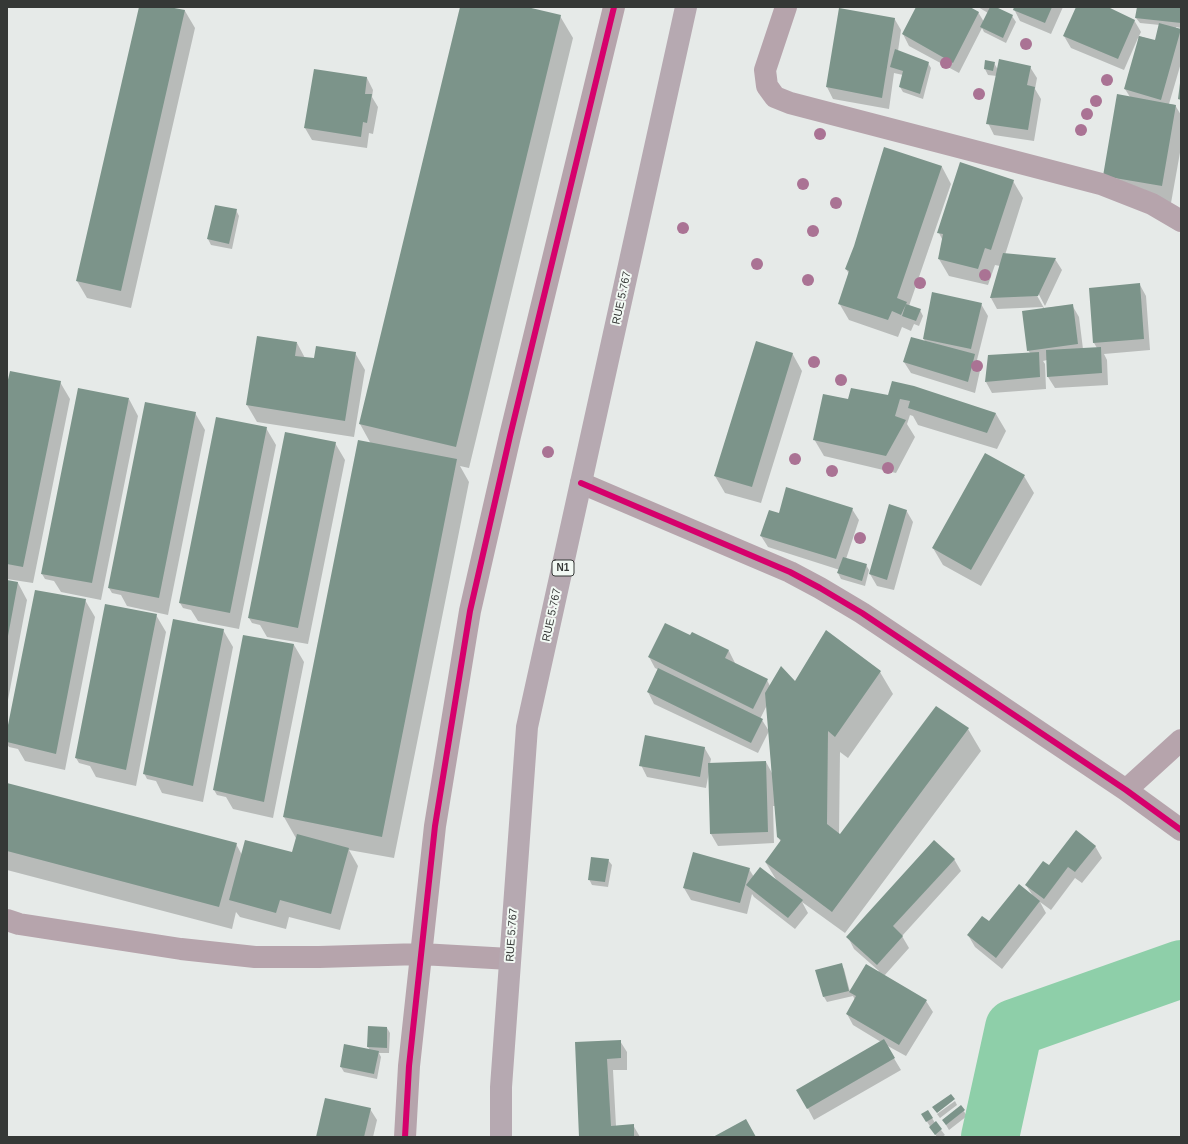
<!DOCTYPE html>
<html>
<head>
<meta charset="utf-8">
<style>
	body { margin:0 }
	#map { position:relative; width:1188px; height:1144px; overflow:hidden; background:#e6eae8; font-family:Arial,sans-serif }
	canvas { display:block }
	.frame { position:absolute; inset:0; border:8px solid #353836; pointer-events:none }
</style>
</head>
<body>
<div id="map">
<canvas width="1188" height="1144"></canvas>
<div class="frame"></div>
</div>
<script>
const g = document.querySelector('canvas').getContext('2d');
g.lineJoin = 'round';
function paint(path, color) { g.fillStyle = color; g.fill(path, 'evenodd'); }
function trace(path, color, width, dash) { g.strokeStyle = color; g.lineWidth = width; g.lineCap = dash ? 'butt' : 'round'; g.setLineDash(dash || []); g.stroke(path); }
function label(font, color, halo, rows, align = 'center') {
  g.font = font + ' Arial,sans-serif'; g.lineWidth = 4; g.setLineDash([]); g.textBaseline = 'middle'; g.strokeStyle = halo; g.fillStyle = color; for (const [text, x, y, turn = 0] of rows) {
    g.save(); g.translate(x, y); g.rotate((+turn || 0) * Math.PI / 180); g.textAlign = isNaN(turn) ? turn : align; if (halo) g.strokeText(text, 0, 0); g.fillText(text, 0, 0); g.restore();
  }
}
const shadow = new Path2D(`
	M140,7h25l20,4 10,17 -64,280 -44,-10 -10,-17z
	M461,7h62l37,9 13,22 -104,430 -9,-2 9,16 -75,376 -45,-8 9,16 -18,64 -51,-13 -3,12 -46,-12 -4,-5 -4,17 -225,-59v-86l229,60 6,11 51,-1 4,-14 -13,-23 75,-376 12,3 -11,-20z
	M917,7h51l10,5 6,10 4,-9 -10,-6h16l18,9 4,6 -10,21 -22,-11 -2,-4 -23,45 -50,-27 -6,-12z
	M1015,7h48l-12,27 -31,-13 -6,-12z
	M1077,7h28l29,13 7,12 -2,4 17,5 4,-16 -20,-2 -4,-5 2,-11h43v21l-5,-1v1l5,2v33l-12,41 6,1 6,10v32l-10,56 -57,-10 16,-96 -5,-8 14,-50 -1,-1 -14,32 -53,-22 -7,-12z
	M894,18l7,12 -3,21 30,12 3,5 -8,31 -20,-7 -3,-5 3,-12 -9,-2 -5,36 -56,-10 -6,-12z
	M986,62l8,1 4,7 32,-3 7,11 -2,11 6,10 -7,42 -40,-6 -6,-12 9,-47 -9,-1 -3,-6z
	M315,70l52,8 6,12 -1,7 6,10 -5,27 -4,-1 -2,15 -55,-8 -7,-12z
	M885,148l57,19 9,17 -42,122 11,4 3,6 -4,10 -5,-2 -3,7 -9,-4 -4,10 -49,-17 -10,-17 10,-29 -3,-5 9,-23z
	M1013,181l10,17 -18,57 50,4 7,11 -17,36 -8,-15 -2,1 9,16 28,-3 7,12 4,32 14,-1 -3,-5 -4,-54 50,-4 6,11 4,54 -46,4 3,6 1,25 -53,3 -7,-11 -1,-17 -4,1 2,3 1,25 -54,4 -6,-11 44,-29 -2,-3 15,-43 -46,2 -6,-11 9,-32 -5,-1 -7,20 -39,-9 -10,-17 4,-18 -4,-8z
	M236,210l3,6 -7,33 -21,-4 -3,-6z
	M933,293l48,11 7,12 -11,44 4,6 -6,27 -64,-20 -7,-11 21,-20 -1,-3z
	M297,343l8,15 10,1 40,-6 10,17 -11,67 -97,-15 -10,-17z
	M792,353l10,18 -41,132 -36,-10 -10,-17z
	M60,382l10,17 -37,184 -26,-4v-190z
	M913,387l83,27 10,17 -9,18 -79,-24 -5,-9 -3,-1 -3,9 8,13 -19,36 -72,-17 -10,-17 35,-39 39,-4z
	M129,399l9,17 -37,184 -40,-8 -7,-11 -9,-2 -3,-5z
	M195,413l10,17 -37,185 -41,-9 -6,-11 -9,-2 -3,-5z
	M266,428l10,17 -37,184 -41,-8 -7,-11 -8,-2 -3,-5z
	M335,443l10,17 -37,184 -41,-7 -7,-12 -8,-2 -3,-5z
	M1024,476l10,17 -53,93 -38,-21 -10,-17z
	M852,509l7,11 -13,39 20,6 3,5 -4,16 -24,-7 -3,-6 2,-3 -72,-23 -7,-11 18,-22z
	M906,510l7,12 -19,68 -17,-4 -7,-12z
	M7,581l11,2 9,17 -20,105z
	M85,600l10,17 -30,153 -40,-9 -7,-12 -9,-2 -2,-3v-9z
	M156,615l10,17 -30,154 -40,-9 -6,-11 -11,-3 -3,-5z
	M223,630l10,17 -30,155 -41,-9 -6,-12 -9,-2 -3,-6z
	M692,633l37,18 6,12v1l32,16 3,6 110,-14 13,22 -45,64 -8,-6 -1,82 2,1 127,-106 13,22 -136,182 -43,-31 6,11 -13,16 -41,-32 -2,-3 -5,20 -56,-14 -7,-12 65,-19 5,8 23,4 -11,-18 15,-21 -3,-5 -3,-31h-2l1,37 -56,3 -7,-12 -1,-62h-1l-3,16 -59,-11 -6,-12 63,-18 7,12 -1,5 56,-2 6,11 -3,-42 -11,22 -104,-49 -6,-12 11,-22 -4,-2 -6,-11 41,-21zM767,705l2,26 -7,-11 -2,-1z
	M244,636l50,9 10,17 -31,156 -40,-9 -7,-12 -9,-2 -3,-5z
	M1095,846l7,12 -20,25 -7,-5 -24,32 -11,-8 6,11 -44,56 -27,-22 -7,-12 65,-39 -7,-11 23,-19z
	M954,859l7,12 -59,65 7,12 -25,28 42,25 7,11 -27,44 -20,-11 15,25 -87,50 -16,-30 83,-48 -28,-17 -6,-11 8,-14 -2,-4 -26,6 -3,-5 -7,-27 24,-6 3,5 6,23 28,-20 1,-1 -25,-22 -6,-12z
	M608,860l4,5 -4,22 -16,-2 -3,-6z
	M369,1027l18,1 3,5 -1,20h-10l2,4 -4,22 -33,-7 -3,-5 29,-17 -2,-3z
	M620,1041l7,11v18h-14l3,56 17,-1 7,12h-60l-4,-94z
	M955,1101l2,4 -17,13 -3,-4z
	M961,1107l6,9 -18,14 -6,-10z
	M370,1109l7,11 -4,17h-56z
	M928,1111l7,12 6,7 4,5 -3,2h-5l-15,-23z`);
const river = new Path2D(`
	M990,1137l24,-109 167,-59`);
const building = new Path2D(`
	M139,7h30l16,3 -64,281 -45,-10z
	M460,7h67l34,8 -105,432 -97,-23z
	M916,7h54l9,5 -26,51 -51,-29z
	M990,7h6l17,8 -10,23 -23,-11z
	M1014,7h38l-7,16 -32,-13z
	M1076,7h32l27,13 -17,39 -55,-23z
	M1137,7h44v16l-46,-5z
	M839,8l56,10 -13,80 -56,-11z
	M1159,23l22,6 -20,71 -37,-11 15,-53 16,4z
	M895,49l34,13 -9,32 -21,-7 4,-16 -13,-4z
	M999,59l32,7 -4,19 8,2 -7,43 -42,-6z
	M985,60l10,2 -2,9 -9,-2z
	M314,69l53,8 -2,17h7l-5,29 -4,-1 -2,15 -57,-9z
	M1180,83h1v17l-3,-1z
	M1117,94l59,11 -14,81 -59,-10z
	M884,147l58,19 -45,132 10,4 -6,13 -9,-4 -4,9 -50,-16 11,-33 -4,-2 9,-23z
	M960,162l54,18 -23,70 -6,-2 -7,21 -40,-10 5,-25 -6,-1z
	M215,205l22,4 -8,35 -22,-5z
	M1003,253l53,5 -18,38 -48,2z
	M1140,283l4,56 -51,4 -4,-55z
	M932,292l50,11 -11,46 -48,-10z
	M906,304l15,5 -5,12 -14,-5z
	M1073,304l5,40 -51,7 -5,-40z
	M257,336l40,6 -2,14 19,2 2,-12 40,6 -11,69 -99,-16z
	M911,337l64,17 -7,28 -65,-20z
	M756,341l37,12 -41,134 -38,-11z
	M1101,347l1,26 -55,4 -1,-27z
	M1039,352l1,25 -55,5 3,-27z
	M10,371l51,10 -38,186 -16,-3v-180z
	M892,381l22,5 82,27 -9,20 -79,-25 2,-7 -10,-2 -5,17 11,4 -20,36 -73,-16 10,-46 25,5 3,-11 37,7z
	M78,388l51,10 -37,185 -51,-9z
	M145,402l51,10 -37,186 -51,-10z
	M216,417l51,10 -37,186 -51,-10z
	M285,432l51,10 -38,186 -50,-10z
	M358,440l99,19 -75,378 -99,-20z
	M985,453l40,22 -54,95 -39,-22z
	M786,487l67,21 -17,51 -76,-23 9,-26 10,3z
	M889,504l18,6 -20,70 -18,-6z
	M843,557l24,7 -5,17 -25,-8z
	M7,580l11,2 -10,54h-1z
	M35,590l51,9 -30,155 -49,-12v-12z
	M105,604l52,10 -31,156 -51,-12z
	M173,619l51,10 -31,157 -50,-12z
	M665,623l25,12 2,-3 37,18 -4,8 43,21 -15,30 -105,-52z
	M826,630l55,41 -46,66 -7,-6 -1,93 13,10 96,-128 33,22 -137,184 -67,-50 16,-22 -4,-3 -12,-144 16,-27 14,15z
	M243,635l51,9 -30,158 -51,-12z
	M658,668l105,51 -12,24 -104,-51z
	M645,735l60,12 -5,30 -61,-11z
	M766,761l2,71 -58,2 -2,-71z
	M7,783l230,60 -18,64 -212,-56z
	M1076,830l20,16 -21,26 -7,-5 -24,32 -19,-14 18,-24 6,4z
	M297,834l52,14 -18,66 -51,-14 -4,13 -47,-13 16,-60 47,12z
	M934,840l21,19 -62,67 10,10 -26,29 -31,-28z
	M693,852l57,16 -10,35 -57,-15z
	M591,857l18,2 -4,23 -17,-2z
	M760,867l43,33 -15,18 -42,-33z
	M1019,884l21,17 -44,57 -29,-23 15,-19 7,5z
	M842,963l7,28 -26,6 -8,-27z
	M866,964l61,36 -28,45 -53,-31 10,-18 -7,-4z
	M368,1026l19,1v21l-20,-1z
	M884,1039l11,19 -88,51 -11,-19z
	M621,1040v18l-14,1 4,67 23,-2v13h-55l-4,-95z
	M344,1044l35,7 -5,23 -34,-7z
	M951,1094l4,5 -18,14 -5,-6z
	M325,1098l46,10 -7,29h-48z
	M961,1105l4,5 -19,15 -4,-5z
	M928,1110l5,8 -7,4 -5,-8z
	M746,1119l10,18h-43z
	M936,1121l6,8 -7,6 -6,-8z`);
const street = new Path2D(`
	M786,7l-21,63 2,16 8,11 15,6 311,81 51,20 29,17
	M581,483l209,89 30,16 42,25 264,177 55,40
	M1126,790l55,-50
	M7,920l12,4 162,25 74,8h64l102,-3 89,5
	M405,1137l4,-71 26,-240 35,-215 40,-175 104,-429`);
const highway = new Path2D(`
	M501,1137v-50l26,-360 159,-720`);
const cycleway = new Path2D(`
	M581,483l209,89 30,16 42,25 264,177 55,40
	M405,1137l4,-71 26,-240 35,-215 40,-175 104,-429`);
const trees = [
	[1026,44],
	[946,63],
	[1107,80],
	[979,94],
	[1096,101],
	[1087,114],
	[1081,130],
	[820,134],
	[803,184],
	[836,203],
	[683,228],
	[813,231],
	[757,264],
	[985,275],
	[808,280],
	[920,283],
	[814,362],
	[977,366],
	[841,380],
	[548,452],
	[795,459],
	[888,468],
	[832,471],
	[860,538]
];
const shields = [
	[563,568,22]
];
const shieldNames = [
	["N1",563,568]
];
const streetNames = [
	["RUE 5.767",622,298,-78],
	["RUE 5.767",552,615,-78],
	["RUE 5.767",512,935,-86]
];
paint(shadow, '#0003');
trace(river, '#8ecfa9', 58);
paint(building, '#7c948a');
trace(street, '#b6a4ac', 22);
trace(highway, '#b6a9b1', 22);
trace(cycleway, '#d6006c', 6);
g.fillStyle = '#aa7394';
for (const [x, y] of trees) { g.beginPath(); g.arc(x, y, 6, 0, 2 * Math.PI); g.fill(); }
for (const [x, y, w] of shields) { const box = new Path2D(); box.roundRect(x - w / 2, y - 8, w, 16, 3); g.fillStyle = '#f2f9f4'; g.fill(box); trace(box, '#353836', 1); }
label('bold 10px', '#353836', null, shieldNames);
label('11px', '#353836', '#f2f9f4', streetNames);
</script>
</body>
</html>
